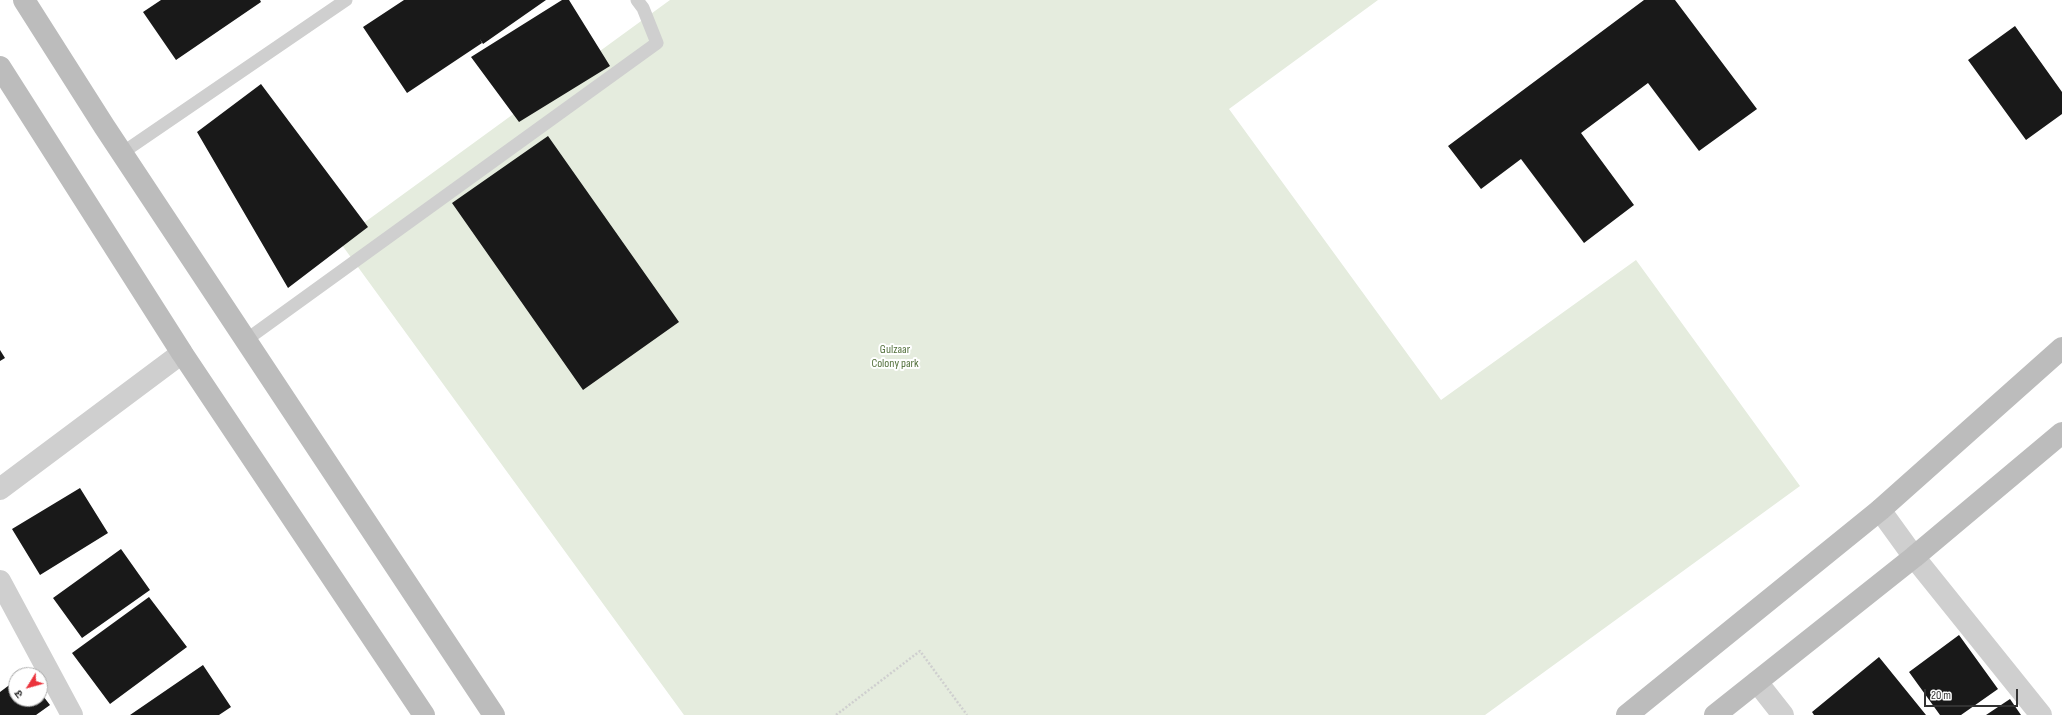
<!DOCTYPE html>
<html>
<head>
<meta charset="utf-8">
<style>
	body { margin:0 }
	#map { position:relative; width:2062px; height:715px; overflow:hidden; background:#fff; font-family:"Sofia Sans Condensed","Noto Sans Devanagari",sans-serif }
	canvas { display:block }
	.north { position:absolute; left:8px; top:667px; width:40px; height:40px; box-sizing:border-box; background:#fff; border:1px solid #adadad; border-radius:50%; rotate:233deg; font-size:11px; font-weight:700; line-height:16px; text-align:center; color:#323232 }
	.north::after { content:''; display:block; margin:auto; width:14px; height:18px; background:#eb333c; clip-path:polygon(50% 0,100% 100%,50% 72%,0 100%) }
	.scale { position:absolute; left:1924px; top:689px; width:94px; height:18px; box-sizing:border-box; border:2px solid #323232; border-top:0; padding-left:5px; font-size:12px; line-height:14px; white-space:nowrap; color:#323232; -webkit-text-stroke:3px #fff; paint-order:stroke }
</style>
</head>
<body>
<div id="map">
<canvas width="2062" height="715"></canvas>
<div class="north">उ</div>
<div class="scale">20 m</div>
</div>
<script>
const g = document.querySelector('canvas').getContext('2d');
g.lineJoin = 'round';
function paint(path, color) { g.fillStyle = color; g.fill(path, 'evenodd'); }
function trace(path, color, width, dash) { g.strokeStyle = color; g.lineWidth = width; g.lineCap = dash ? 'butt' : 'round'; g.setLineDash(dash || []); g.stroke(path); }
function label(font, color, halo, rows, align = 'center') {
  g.font = font + ' "Sofia Sans Condensed",sans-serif'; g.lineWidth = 4; g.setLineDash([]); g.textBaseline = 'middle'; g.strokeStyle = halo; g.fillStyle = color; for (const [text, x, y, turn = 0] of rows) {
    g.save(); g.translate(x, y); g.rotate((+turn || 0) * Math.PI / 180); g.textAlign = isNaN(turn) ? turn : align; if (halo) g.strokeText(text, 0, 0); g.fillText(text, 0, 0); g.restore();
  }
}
const green = new Path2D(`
	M670,0h708l-149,109 212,291 195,-140 164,226 -315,229h-801l-345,-474z`);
const building = new Path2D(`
	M161,0h99l1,2 -85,58 -33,-48z
	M404,0h142l-63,44 -3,-5 2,4 -75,50 -44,-66z
	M562,0h7l41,66 -91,56 -48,-65z
	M1644,0h31l82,109 -58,42 -51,-68 -67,50 53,72 -50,38 -63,-84 -40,30 -33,-43z
	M2015,26l47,66v22l-36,26 -58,-80z
	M261,84l107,143 -80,61 -91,-156z
	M548,136l131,186 -96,68 -131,-187z
	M0,350l5,8 -5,3z
	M80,488l28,45 -68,42 -28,-46z
	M121,549l29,41 -68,48 -29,-40z
	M149,597l38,50 -77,57 -38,-51z
	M1959,635l39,54 -37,26h-21l-31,-43z
	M1879,657l47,58h-112l-2,-3z
	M203,665l28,42 -12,8h-89z
	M16,680v19h24v-7l10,13 -14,10h-36v-23z
	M2010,699l11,16h-35z`);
const path = new Path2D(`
	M836,715l84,-64 47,64`);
const lane = new Path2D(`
	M122,153l224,-153
	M246,340l411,-297 -14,-35 -6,-8`);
const street = new Path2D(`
	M0,489l182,-136
	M1880,510l34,47 127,158
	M0,581l72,134
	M1757,682l26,33`);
const secondary = new Path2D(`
	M24,0l80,126 390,589
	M0,67l182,286 242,362
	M1627,715l253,-205 182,-162
	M1715,715l199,-158 148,-124`);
const parkNames = [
	["Gulzaar",895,350],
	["Colony park",895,364]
];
paint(green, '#e5ecde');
paint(building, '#191919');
trace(path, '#cfcfcf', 2.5, [2, 2]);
trace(lane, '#cfcfcf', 13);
trace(street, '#cfcfcf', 22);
trace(secondary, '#bcbcbc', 22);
label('12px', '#54713d', '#fff', parkNames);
</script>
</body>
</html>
